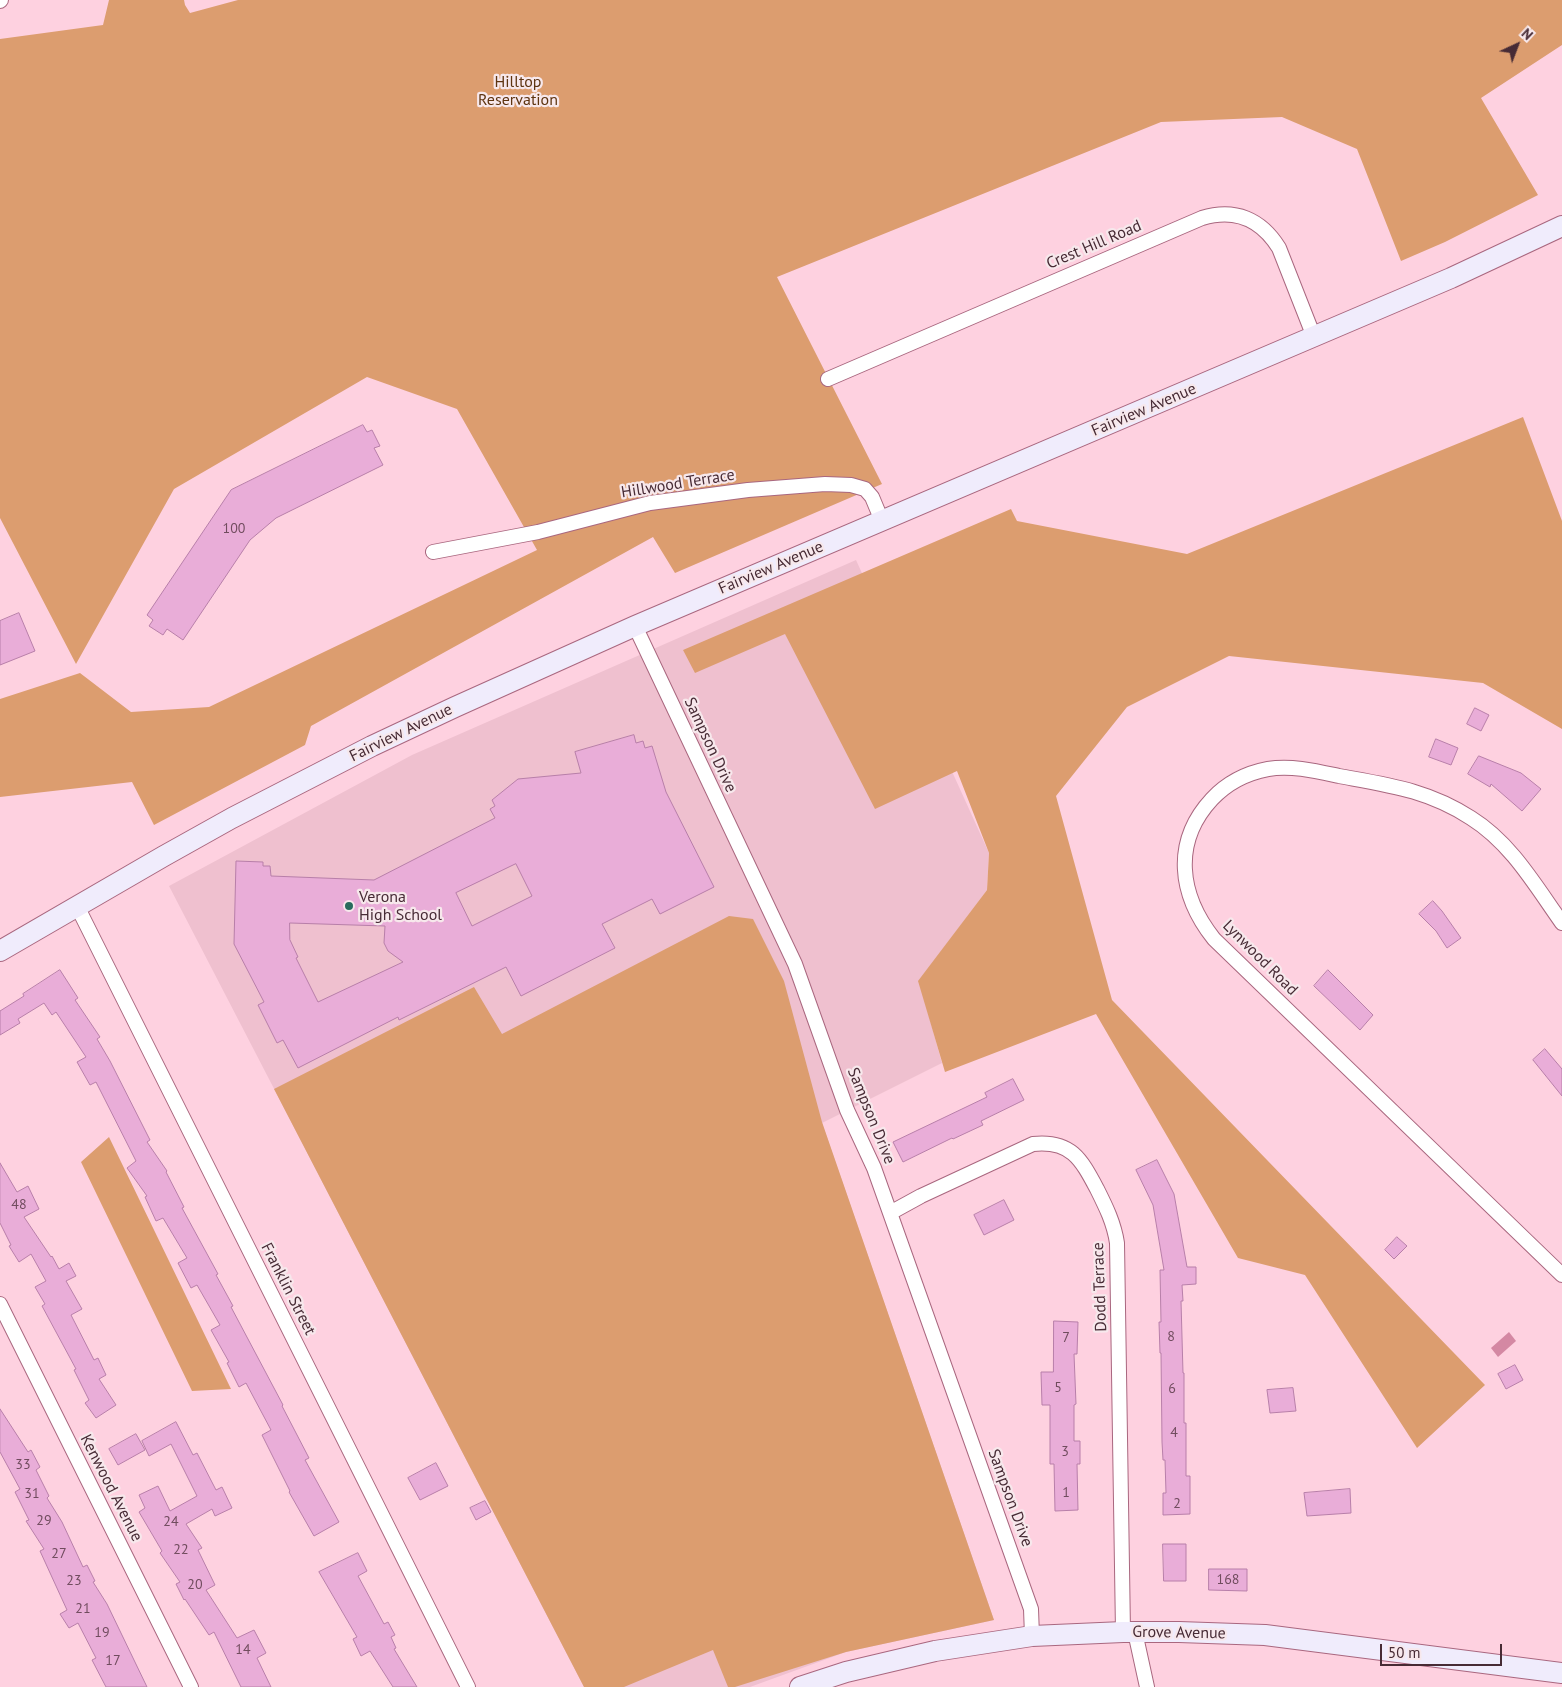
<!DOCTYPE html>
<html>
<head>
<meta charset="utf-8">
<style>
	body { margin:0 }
	#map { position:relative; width:1562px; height:1687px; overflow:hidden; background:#fed1e0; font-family:"PT Sans",sans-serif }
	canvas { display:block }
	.north { position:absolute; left:1492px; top:20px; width:50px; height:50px; -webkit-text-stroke:4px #f7e8ec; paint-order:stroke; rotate:43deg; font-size:14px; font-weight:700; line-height:20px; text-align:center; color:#472b35 }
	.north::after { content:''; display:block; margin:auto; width:18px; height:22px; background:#472b35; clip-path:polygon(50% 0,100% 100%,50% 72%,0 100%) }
	.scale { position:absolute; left:1380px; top:1644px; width:122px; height:22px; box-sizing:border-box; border:2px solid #472b35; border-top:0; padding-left:6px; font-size:15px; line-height:18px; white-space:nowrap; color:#472b35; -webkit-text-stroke:4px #f7e8ec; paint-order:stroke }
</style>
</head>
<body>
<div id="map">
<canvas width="1562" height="1687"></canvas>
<div class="north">N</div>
<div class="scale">50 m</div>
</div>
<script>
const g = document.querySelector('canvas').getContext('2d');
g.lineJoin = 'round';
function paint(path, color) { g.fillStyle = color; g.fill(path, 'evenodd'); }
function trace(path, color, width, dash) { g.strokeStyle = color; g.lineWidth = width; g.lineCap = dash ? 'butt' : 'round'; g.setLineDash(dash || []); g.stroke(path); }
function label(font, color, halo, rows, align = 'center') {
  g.font = font + ' "PT Sans",sans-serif'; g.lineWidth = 4.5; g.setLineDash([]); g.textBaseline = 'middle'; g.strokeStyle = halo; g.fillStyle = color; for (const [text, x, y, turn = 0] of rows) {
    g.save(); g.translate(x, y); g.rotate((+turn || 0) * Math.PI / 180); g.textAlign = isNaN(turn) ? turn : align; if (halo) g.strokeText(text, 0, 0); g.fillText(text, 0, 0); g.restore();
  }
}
const built = new Path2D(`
	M856,560l133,293 -2,37 -68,91 23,82 -120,60 172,497 -148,32 -96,35h-166l-415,-801 243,-131z`);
const green = new Path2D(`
	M109,0h75l1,5 5,8 48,-13h1324v45l-81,53 57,97 -93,47 -44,19 -44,-112 -75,-32 -121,5 -384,155 105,207 -207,89 -22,-36 -342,189 -6,19 -151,80 -22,-43 -132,15v-98l80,-26 51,39 78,-5 328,-157 -80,-141 -90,-32 -193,112 -98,175 -76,-146v-479l103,-14z
	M1523,417l39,104v208l-79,-46 -254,-27 -102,51 -71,89 56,204 373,385 -68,63 -112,-173 -67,-17 -142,-244 -151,58 -27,-91 69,-91 2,-37 -32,-82 -82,38 -90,-175 -90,39 -12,-23 328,-141 6,12 170,33z
	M729,916l24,3 31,62 38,141 172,498 -148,32 -111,35h-7l-15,-37 -89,37h-40l-310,-598 200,-102 28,47z
	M109,1137l122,252 -39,2 -111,-229z`);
const water = new Path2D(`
	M1509,1332l7,9 -18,16 -7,-9z`);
const building = new Path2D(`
	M363,425l4,7 5,-2 8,16 -6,2 9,17 -107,53 -26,22 -67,100 -16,-11 -4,6 -14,-9 4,-6 -6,-5 84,-125z
	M19,613l16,38 -35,14v-44z
	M1475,708l14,7 -8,16 -14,-7z
	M634,735l2,8 7,-2 2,7 7,-2 14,46 48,95 -54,27 -8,-15 -50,25 13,24 -94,48 -15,-29 -107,53 -1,-3 -100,51 -15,-28 -6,3 -19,-38 6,-3 -30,-58 2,-83 27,1v4h7l1,10 103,4 121,-62 -5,-9 5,-3 -3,-6 26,-21 63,-6 -6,-21zM516,864l16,32 -60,30 -16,-33zM290,923l95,3 -1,17 4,8 15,11 -85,40 -22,-44 2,-1 -8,-17z
	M1436,739l22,9 -7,17 -22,-8z
	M1479,756l42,17 20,16 -19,22 -31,-27 -1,3 -22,-13z
	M1433,901l9,10 19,27 -14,10 -11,-17 -17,-17z
	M60,970l18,28 -3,2 25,37 -3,2 13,22 40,79 -3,2 20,29 -1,1 18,35 -2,1 36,66 -2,1 17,31 -2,1 52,98 -1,1 27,52 -4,2 34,62 -25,14 -25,-44 1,-1 -28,-56 9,-5 -25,-47 -7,4 -12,-24 2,-1 -18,-32 9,-5 -23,-40 -6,3 -13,-25 9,-5 -24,-40 -7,3 -11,-24 2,-1 -20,-28 9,-7 -40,-79 -6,3 -13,-23 9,-5 -30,-45 -4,3 -8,-12 -26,16 2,4 -20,12v-24l24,-15 -1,-2z
	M1328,970l45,45 -13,15 -46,-44z
	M1545,1049l17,20v27l-29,-36z
	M1013,1079l11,21 -43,21 2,4 -30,14 -1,-1 -49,24 -10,-20 94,-45 -2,-4z
	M1157,1160l17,34 13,73h9v17l-14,1 1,16h-2l2,72h1v50h2v53h4v38l-27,1v-22h3l-1,-33h-2l-1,-18 -1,-89h-1l-1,-31h2l-1,-52h4l-11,-65 -17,-35z
	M0,1163l17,29 11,-6 11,23 -15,8 27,40 1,-1 7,13 10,-6 7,13 -10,5 16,28 -11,6 23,45 4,-2 8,17 -7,4 17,26 -20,13 -11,-15 4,-3 -15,-30 2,-1 -34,-63 3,-2 -10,-17 11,-6 -15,-27 -12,8 -10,-16 2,-1 -11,-22z
	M1004,1200l10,20 -30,15 -10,-20z
	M1397,1237l10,9 -13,13 -9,-9z
	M1054,1321l24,1 -1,32h-3l2,50 -2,1v36h6v23h-3l1,46 -23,1 -1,-47h-4v-59h-8l-1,-33h12z
	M1515,1365l8,15 -17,9 -8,-15z
	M1293,1388l3,23 -26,2 -3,-23z
	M0,1409l28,43 3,-2 9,17 -4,3 13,26 -2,2 15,24 21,45 4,-2 8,16 -2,1 14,22 40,83h-41l-14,-27 4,-2 -18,-35 -9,5 -9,-14 7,-4 -27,-59 4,-2 -18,-28 3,-1 -14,-28 5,-3 -20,-37z
	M176,1422l17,33 4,-2 19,37 6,-3 10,21 -17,8 -3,-7 -26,15 16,24 -4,2 17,35 -9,5 31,48 17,-8 12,23 -9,5 14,29h-30l-27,-55 -5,3 -24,-36 -1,1 -8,-16 4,-2 -20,-29 2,-2 -23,-39 6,-4 -6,-13 19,-9 12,25 27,-15 -26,-52 -22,12 -7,-15z
	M136,1434l9,16 -27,15 -9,-16z
	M436,1463l12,23 -28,14 -12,-22z
	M1350,1489l1,24 -44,3 -3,-23z
	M485,1501l6,11 -15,8 -6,-12z
	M1163,1544h23v37h-22z
	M358,1553l9,18 -9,5 26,48 4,-2 7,13 -4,2 5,11 -2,1 23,38h-24l-23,-36 -9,5 -8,-17 4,-2 -38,-65z
	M1209,1569h38v22l-38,-1z`);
const street = new Path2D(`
	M0,1l1,-1
	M828,379l374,-161c33,-10 59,1 77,30l35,89
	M433,552l105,-20 112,-29 98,-13 77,-6 26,1 14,4 7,8 10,24
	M635,626l160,338 52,146 27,58 157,441 1,27
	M77,906l391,781
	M1562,923c-27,-38 -51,-80 -91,-105 -43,-28 -83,-33 -132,-42 -23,-5 -48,-11 -71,-7 -21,4 -41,14 -56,30 -40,43 -33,96 2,140l348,336
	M890,1213l31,-17 112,-52c38,-4 48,15 64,45 9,18 17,34 20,54l6,389
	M0,1304l191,383
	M1135,1632l12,55`);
const secondary = new Path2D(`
	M0,951l164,-95 68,-38 140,-72 83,-39 180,-81 816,-348 111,-52
	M800,1687l46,-15 89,-21 97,-15 91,-4h56l86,3 297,38`);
const markers = [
	[349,906,5,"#286b5d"]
];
const numberNames = [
	["100",234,529],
	["48",19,1205],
	["8",1171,1337],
	["7",1066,1338],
	["5",1058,1388],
	["6",1172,1389],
	["4",1174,1433],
	["3",1065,1452],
	["33",23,1465],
	["1",1066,1493],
	["31",32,1494],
	["2",1177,1504],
	["29",44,1521],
	["24",171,1522],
	["22",181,1550],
	["27",59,1554],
	["168",1228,1580],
	["23",74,1581],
	["20",195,1585],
	["21",83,1609],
	["19",102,1633],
	["14",243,1650],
	["17",113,1661]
];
const parkNames = [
	["Hilltop",518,82],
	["Reservation",518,100]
];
const streetNames = [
	["Crest Hill Road",1094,245,-23],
	["Fairview Avenue",1144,410,-23],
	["Hillwood Terrace",678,484,-9],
	["Fairview Avenue",771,568,-23],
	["Fairview Avenue",401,733,-26],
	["Sampson Drive",710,745,65],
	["Lynwood Road",1260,958,45],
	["Sampson Drive",871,1116,68],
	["Dodd Terrace",1100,1287,-92],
	["Franklin Street",288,1289,63],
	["Kenwood Avenue",111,1488,63],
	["Sampson Drive",1010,1498,70],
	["Grove Avenue",1179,1633,1]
];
const poiNames = [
	["Verona",359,897],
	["High School",359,915]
];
paint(built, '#efc0cf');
paint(green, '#dc9d6f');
paint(water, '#d488a3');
paint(building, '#e9add8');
trace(building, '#b87fa9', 1);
trace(street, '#a9677f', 16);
trace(secondary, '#a9677f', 22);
trace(street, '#fff', 14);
trace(secondary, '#f0ecfc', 20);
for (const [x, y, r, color] of markers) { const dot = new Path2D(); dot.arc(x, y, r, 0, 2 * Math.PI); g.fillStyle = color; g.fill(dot); trace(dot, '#f7e8ec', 2); }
label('14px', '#704c5e', null, numberNames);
label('16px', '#5e3410', '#f7e8ec', parkNames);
label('16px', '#472b35', '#f7e8ec', streetNames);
label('16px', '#472b35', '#f7e8ec', poiNames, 'left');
</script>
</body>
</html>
